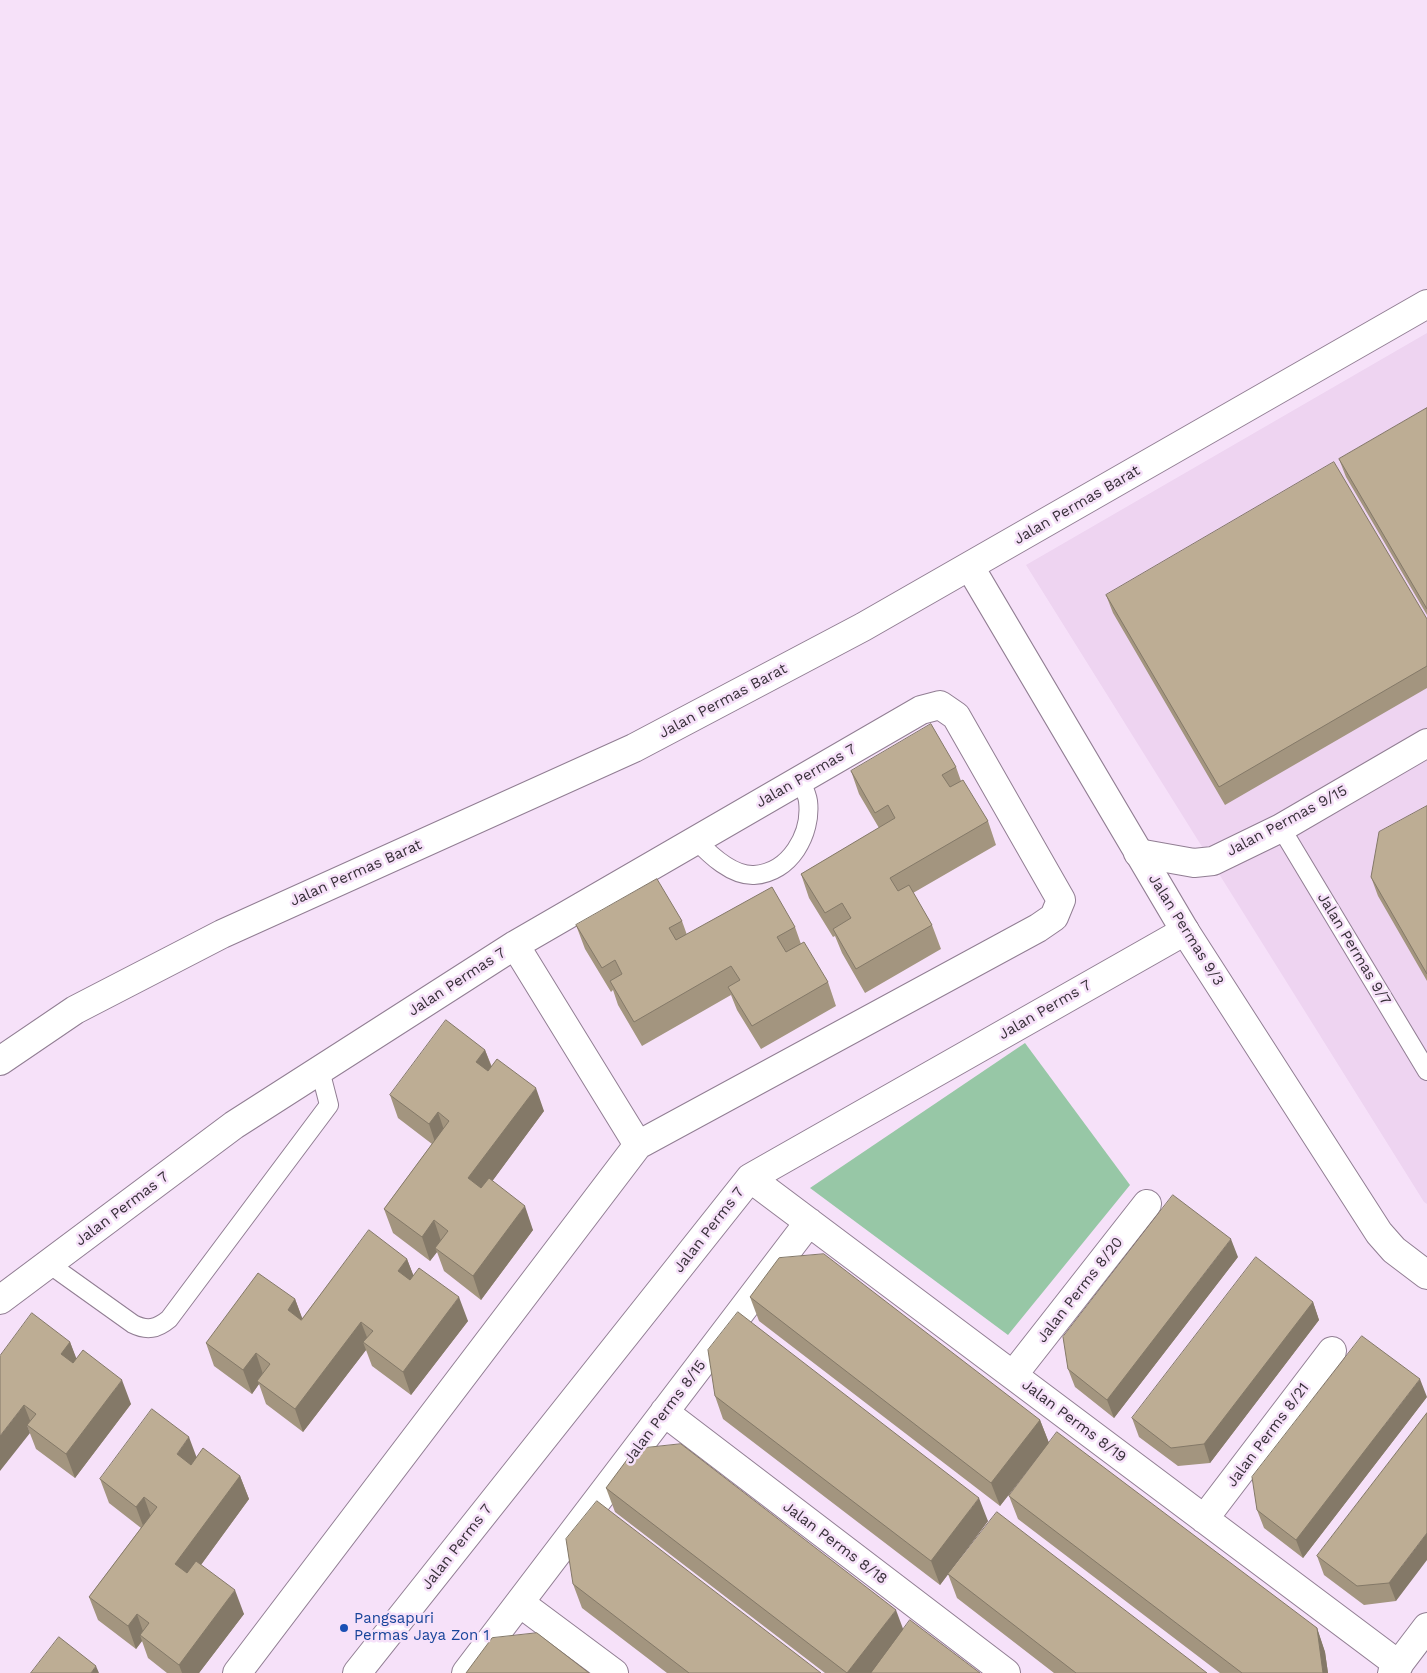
<!DOCTYPE html>
<html>
<head>
<meta charset="utf-8">
<style>
	body { margin:0 }
	canvas { display:block; background:#f6e1f9 }
</style>
</head>
<body>
<canvas width="1427" height="1673"></canvas>
<script>
const g = document.querySelector('canvas').getContext('2d');
g.lineJoin = 'round';
function paint(path, color) { g.fillStyle = color; g.fill(path, 'evenodd'); }
function trace(path, color, width, dash) { g.strokeStyle = color; g.lineWidth = width; g.lineCap = dash ? 'butt' : 'round'; g.setLineDash(dash || []); g.stroke(path); }
function label(font, color, halo, rows, align = 'center') {
  g.font = font + ' "Work Sans",sans-serif'; g.lineWidth = 5; g.setLineDash([]); g.textBaseline = 'middle'; g.strokeStyle = halo; g.fillStyle = color; for (const [text, x, y, turn = 0] of rows) {
    g.save(); g.translate(x, y); g.rotate((+turn || 0) * Math.PI / 180); g.textAlign = isNaN(turn) ? turn : align; if (halo) g.strokeText(text, 0, 0); g.fillText(text, 0, 0); g.restore();
  }
}
const built = new Path2D(`
	M1427,333v871l-3,-2 -398,-637z`);
const green = new Path2D(`
	M1025,1043l105,142 -122,150 -198,-147z`);
const service = new Path2D(`
	M1281,828l146,243
	M696,840c14,15 36,36 58,35 36,-2 58,-41 54,-74 -1,-7 -5,-15 -8,-22
	M49,1264l84,60c14,7 24,5 36,-5l160,-214 -9,-35`);
const minor = new Path2D(`
	M1138,853l56,10 19,-2 68,-33 146,-85
	M515,945l123,200
	M750,1178l649,487
	M0,1300l234,-175 281,-180 406,-235 19,-5 16,11 105,184 -7,17 -16,11 -400,217 -401,528
	M1013,1375l134,-171
	M664,1412l342,261
	M1204,1519l128,-168
	M520,1603l94,70
	M357,1673l393,-495 435,-247
	M466,1673l343,-451
	M1392,1673l35,-46`);
const tertiary = new Path2D(`
	M970,567l215,364 194,302 15,17 33,25`);
const secondary = new Path2D(`
	M0,1061l75,-51 147,-76 412,-186 229,-121 564,-323`);
const wall = new Path2D(`
	M1427,408v207l-81,-138 -7,-18z
	M1106,595l321,24v69l-202,117 -112,-192z
	M956,767l5,14 27,40 8,24 -83,48 19,32 9,24 -76,44 -23,-40 -7,-17 -2,1 -24,-39 -8,-24 78,-46 -20,-34 -8,-23z
	M1427,806v175l-49,-85 -7,-19z
	M682,921l5,14 108,-8 6,17 27,38 8,24 -75,43 -24,-39 -6,-15 -89,51 -24,-41 -5,-15 -2,2 -26,-43 -9,-24z
	M485,1050l7,17 52,44 -52,70 41,49 -52,70 -37,-29 -7,-19 -7,9 -37,-28 -9,-24 48,-65 -34,-26 -8,-23z
	M1238,1257l-124,161 -39,-31 -7,-18z
	M407,1259l6,16 55,46 -57,74 -39,-29 -6,-16 -63,82 -37,-28 -7,-20 -7,10 -38,-28 -8,-23 89,-44 7,19z
	M750,1297l290,123 9,23 268,185 8,24 3,21h-108l-202,-154 -9,-23 33,-44 -42,54 -241,-185z
	M1313,1302l6,18 -109,143 -32,3 -39,-29 -7,-19z
	M70,1342l6,17 55,45 -56,74 -39,-29 -36,-93z
	M715,1396l273,125 -48,64 -217,-166z
	M1427,1397l-124,161 -39,-30 -7,-18z
	M1427,1413l-31,188 -32,4 -40,-30 -7,-19z
	M196,1457l44,19 9,23 -48,66 43,49 -45,59h-32l-19,-15 -6,-17 -6,8 -38,-29 -9,-23 52,-69 -32,-25 -9,-24z
	M606,1488l297,141 77,44h-155l-210,-161z
	M948,1574l259,99h-153l-97,-75z
	M573,1584l248,89h-154l-85,-65z`);
const shadedWall = new Path2D(`
	M485,1050l9,24 -9,12 -9,-24z
	M536,1088l8,23 -67,91 -9,-24z
	M438,1112l8,24 -9,12 -8,-24z
	M525,1206l8,24 -52,70 -8,-24z
	M434,1220l8,24 -7,4 2,4 -7,9 -8,-24z
	M1231,1239l7,18 -124,161 -7,-18z
	M407,1259l9,23 -9,12 -9,-23z
	M459,1297l9,24 -57,74 -8,-23z
	M295,1299l9,24 -16,-13z
	M1313,1302l6,18 -109,143 -6,-19z
	M361,1322l9,23 -7,-3 3,8 -63,82 -8,-23z
	M70,1342l9,23 -9,12 -9,-23z
	M256,1353l8,24 -7,4 2,3 -7,10 -9,-24z
	M1420,1379l7,18 -124,161 -7,-18z
	M122,1380l9,24 -56,74 -9,-24z
	M24,1405l9,23 -6,-3 3,8 -30,38v-35z
	M1040,1420l9,23 -49,63 -9,-23z
	M189,1437l9,24 -13,17 -8,-24z
	M240,1476l9,23 -65,89 -9,-24z
	M144,1497l8,23 -7,11 -9,-24z
	M979,1498l9,23 -48,64 -9,-24z
	M1427,1533v27l-31,41 -7,-18z
	M235,1590l9,24 -45,59h-17l-3,-8z
	M896,1610l9,24 -31,39h-27z
	M137,1614l8,23 -5,-2 2,6 -6,8 -8,-23z
	M1317,1628l8,24 3,21h-5z
	M96,1666l3,7h-8z`);
const building = new Path2D(`
	M1427,408v201l-88,-150z
	M1334,462l93,157v47l-208,121 -113,-192z
	M931,724l25,43 -14,8 8,12 13,-7 25,41 -98,57 8,13 11,-6 23,40 -76,44 -23,-40 18,-11 -9,-15 -17,10 -24,-39 94,-56 -7,-13 -13,8 -24,-42z
	M1427,806v168l-56,-97 8,-45z
	M657,879l25,42 -13,7 7,12 96,-53 23,40 -18,10 9,15 18,-10 24,40 -76,44 -24,-39 12,-7 -9,-14 -97,56 -24,-41 12,-7 -7,-14 -13,8 -26,-43z
	M446,1020l39,30 -9,12 12,9 9,-12 39,29 -68,90 13,10 8,-10 36,28 -52,70 -38,-28 13,-17 -14,-11 -12,17 -38,-28 65,-88 -11,-9 -9,12 -39,-29z
	M1173,1195l58,44 -124,161 -39,-31 -5,-32z
	M369,1230l38,29 -9,12 12,9 9,-12 40,29 -56,75 -40,-30 10,-11 -12,-9 -66,87 -38,-28 13,-17 -14,-11 -13,17 -37,-27 52,-70 37,26 -7,11 13,10z
	M824,1254l216,166 -49,63 -241,-186 29,-39z
	M1256,1257l57,45 -109,142 -33,4 -39,-30z
	M738,1312l241,186 -48,63 -216,-165 -7,-46z
	M32,1313l38,29 -9,12 12,9 10,-13 39,30 -56,74 -39,-29 9,-11 -12,-9 -24,31v-80z
	M1362,1336l58,43 -124,161 -39,-30 -5,-33z
	M152,1409l37,28 -12,17 14,11 12,-17 37,28 -65,88 12,9 9,-12 39,29 -56,75 -39,-30 9,-12 -12,-9 -9,12 -39,-29 68,-90 -13,-10 -8,10 -36,-28z
	M1427,1413v120l-38,50 -32,3 -40,-30z
	M1057,1432l260,196 6,45h-81l-233,-177z
	M681,1444l215,166 -49,63 -241,-185 29,-39z
	M597,1501l224,172h-132l-116,-89 -7,-45z
	M997,1512l210,161h-131l-128,-99z
	M910,1620l70,53h-109z
	M537,1633l52,40h-123l26,-35z
	M59,1637l37,29 -5,7h-60z`);
const markers = [
	[344,1628,5,"#1a4fb4"]
];
const streetNames = [
	["Jalan Permas Barat",1077,505,-30],
	["Jalan Permas Barat",723,701,-28],
	["Jalan Permas 7",806,776,-30],
	["Jalan Permas 9/15",1287,821,-28],
	["Jalan Permas Barat",356,873,-24],
	["Jalan Permas 9/3",1186,930,58],
	["Jalan Permas 9/7",1354,949,59],
	["Jalan Permas 7",457,982,-33],
	["Jalan Perms 7",1045,1010,-30],
	["Jalan Permas 7",122,1209,-37],
	["Jalan Perms 7",709,1230,-52],
	["Jalan Perms 8/20",1080,1290,-52],
	["Jalan Perms 8/15",665,1412,-53],
	["Jalan Perms 8/19",1074,1421,37],
	["Jalan Perms 8/21",1268,1435,-53],
	["Jalan Perms 8/18",835,1543,37],
	["Jalan Perms 7",457,1547,-52]
];
const transitNames = [
	["Pangsapuri",354,1619],
	["Permas Jaya Zon 1",354,1636]
];
paint(built, '#eed4f1');
paint(green, '#97c7a6');
trace(service, '#917e93', 20);
trace(minor, '#917e93', 30);
trace(tertiary, '#917e93', 30);
trace(secondary, '#917e93', 30);
trace(service, '#fff', 18);
trace(minor, '#fff', 28);
trace(tertiary, '#fff', 28);
trace(secondary, '#fff', 28);
paint(wall, '#a3957f');
paint(shadedWall, '#847968');
paint(building, '#bdad94');
trace(building, '#847968', 1);
for (const [x, y, r, color] of markers) { const dot = new Path2D(); dot.arc(x, y, r, 0, 2 * Math.PI); g.fillStyle = color; g.fill(dot); trace(dot, '#f6e1f9', 2); }
label('15px', '#383039', '#f6e1f9', streetNames);
label('15px', '#164399', '#f6e1f9', transitNames, 'left');
</script>
</body>
</html>
